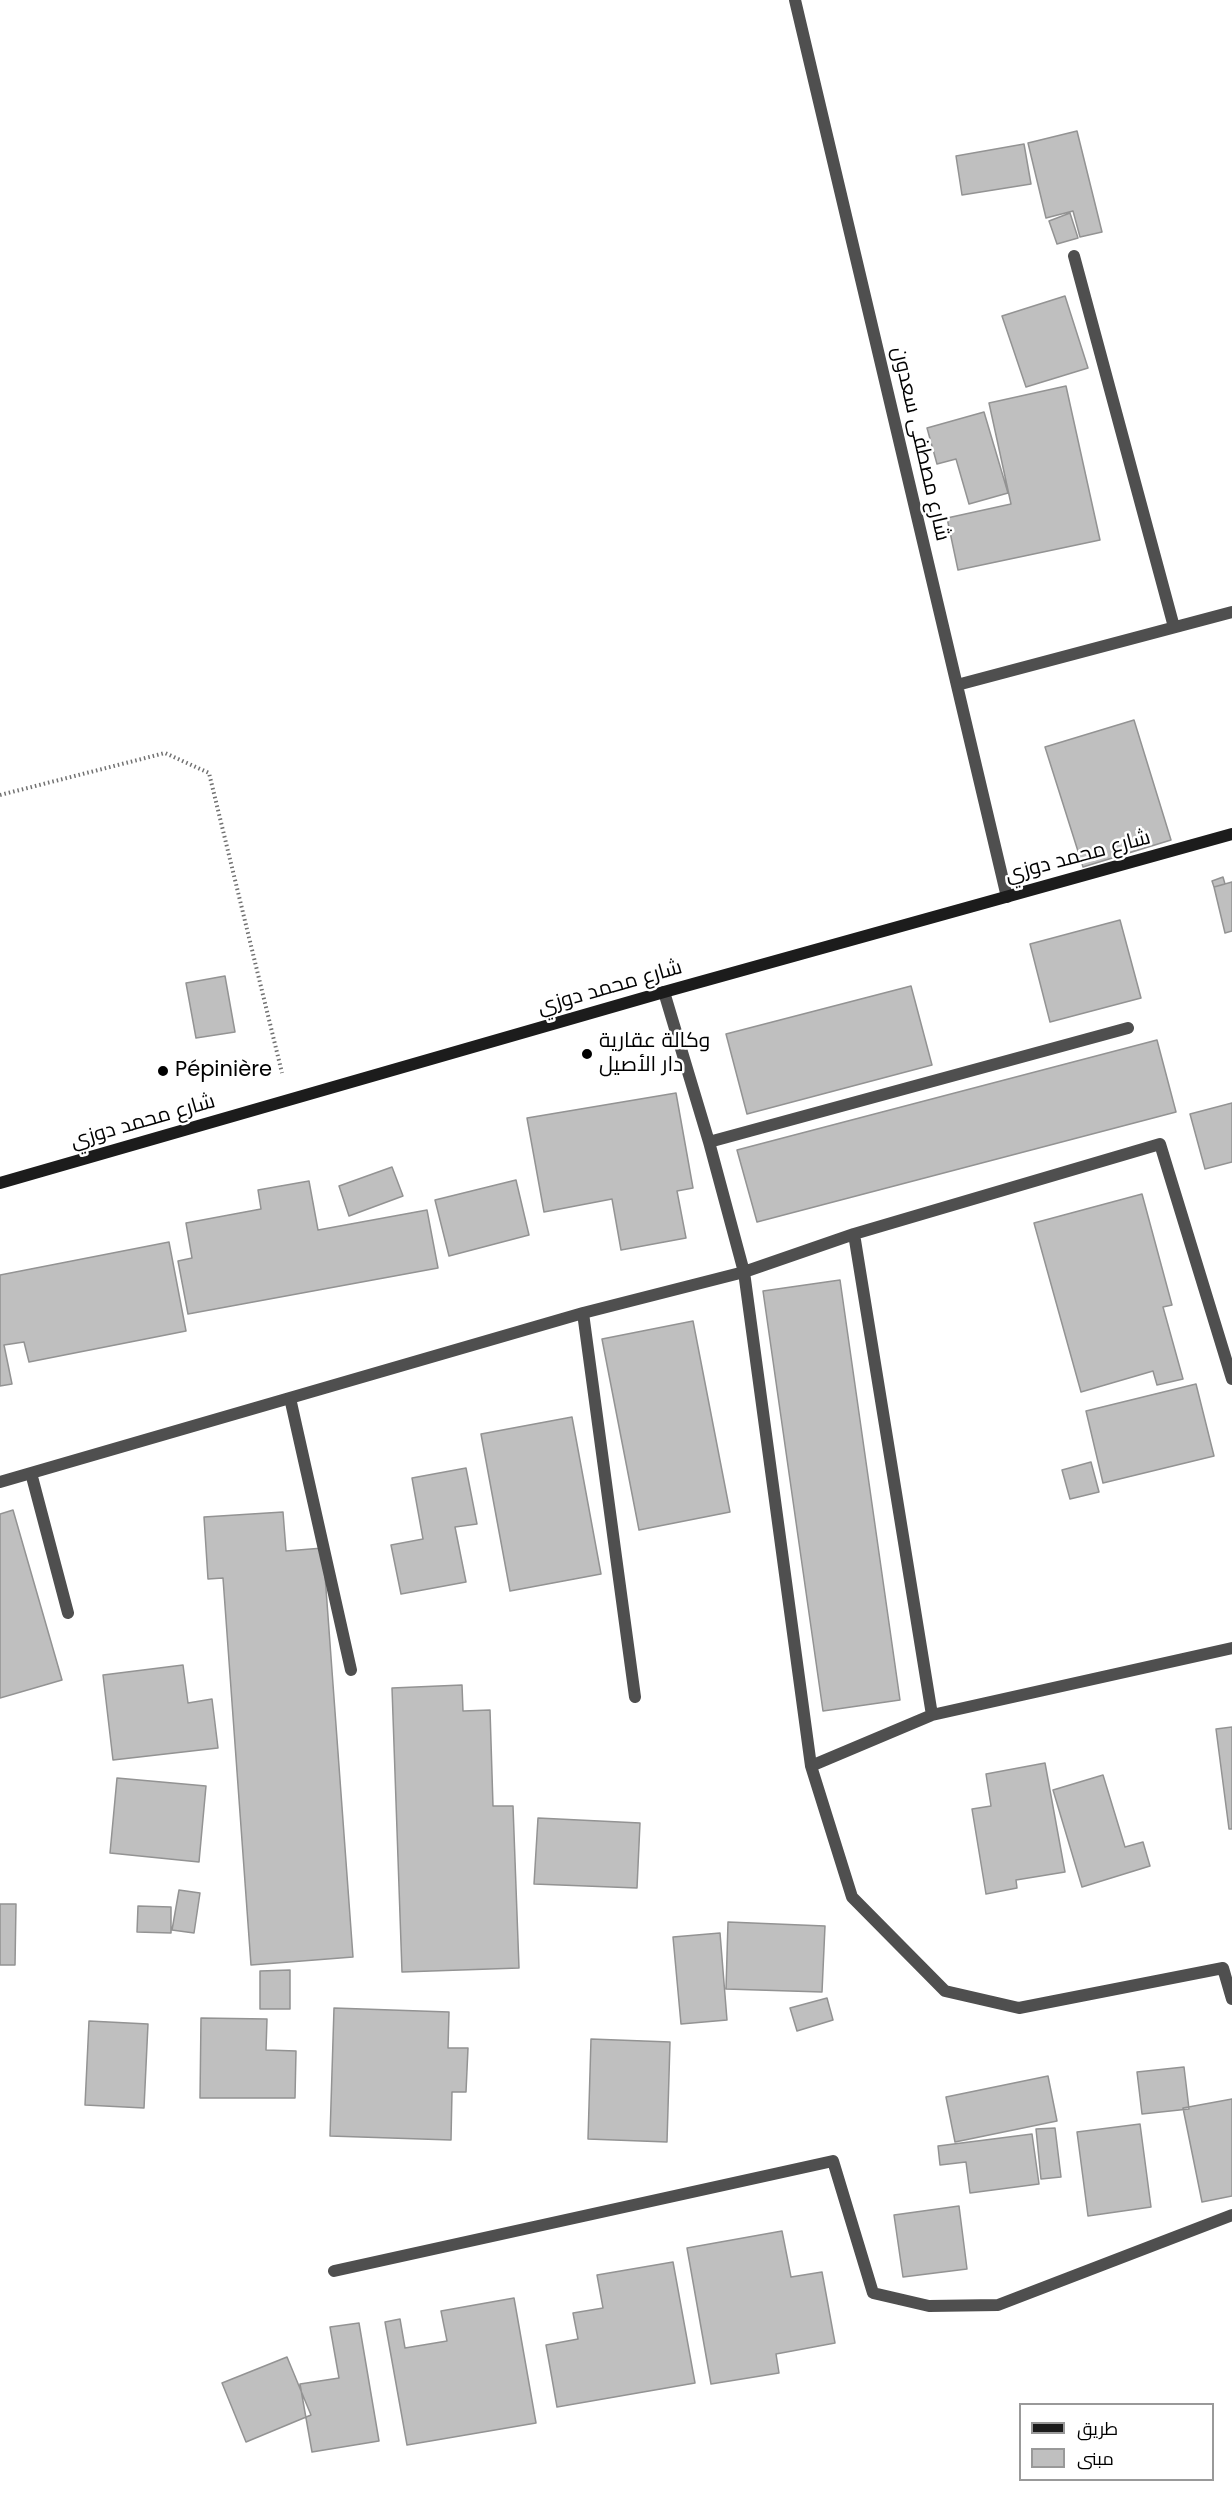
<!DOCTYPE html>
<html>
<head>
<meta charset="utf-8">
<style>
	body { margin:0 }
	#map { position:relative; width:1232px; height:2499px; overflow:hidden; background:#fff; font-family:Poppins,Cairo,sans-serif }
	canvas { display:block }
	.legend { position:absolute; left:1019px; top:2403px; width:195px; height:78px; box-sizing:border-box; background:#fff; border:2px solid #999; margin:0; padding:8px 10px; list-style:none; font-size:18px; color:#000 }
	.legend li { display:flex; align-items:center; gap:12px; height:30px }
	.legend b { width:30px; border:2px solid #999 }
</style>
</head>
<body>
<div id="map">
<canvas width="1232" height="2499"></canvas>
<ul class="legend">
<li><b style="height:8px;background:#1c1c1c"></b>طريق</li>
<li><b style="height:16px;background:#bfbfbf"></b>مبنى</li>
</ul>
</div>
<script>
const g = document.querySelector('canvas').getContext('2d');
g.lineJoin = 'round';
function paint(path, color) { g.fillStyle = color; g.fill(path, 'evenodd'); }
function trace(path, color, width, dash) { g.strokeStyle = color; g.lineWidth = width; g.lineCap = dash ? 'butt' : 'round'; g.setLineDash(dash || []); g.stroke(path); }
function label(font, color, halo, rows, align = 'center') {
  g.font = font + ' Poppins,Cairo,sans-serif'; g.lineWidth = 5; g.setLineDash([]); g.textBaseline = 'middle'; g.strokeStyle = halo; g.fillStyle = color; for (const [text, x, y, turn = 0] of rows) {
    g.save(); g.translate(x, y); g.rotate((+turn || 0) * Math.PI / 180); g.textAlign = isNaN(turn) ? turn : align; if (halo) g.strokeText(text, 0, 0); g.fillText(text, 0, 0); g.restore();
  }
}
const building = new Path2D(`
	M1077,131l25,101 -22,5 -7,-26 -27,7 -18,-75z
	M1024,144l7,40 -69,11 -6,-39z
	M1070,213l8,25 -21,6 -8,-23z
	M1065,296l23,72 -62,19 -24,-71z
	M1066,386l34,154 -142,30 -11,-52 64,-14 -22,-101z
	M984,412l24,81 -39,11 -13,-45 -19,5 -10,-36z
	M1134,720l37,120 -88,27 -38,-120z
	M1223,877l2,7 -11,3 -2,-6z
	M1232,882v49l-7,2 -11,-46z
	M1120,920l21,78 -91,24 -20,-78z
	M225,976l10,56 -39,6 -10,-55z
	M911,986l21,79 -185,49 -21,-80z
	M1157,1040l19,72 -419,110 -20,-72z
	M676,1093l17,95 -16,3 9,47 -65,12 -9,-51 -68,13 -17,-94z
	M1232,1103v59l-27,7 -15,-55z
	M392,1167l11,29 -54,20 -10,-30z
	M516,1180l13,55 -80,21 -14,-56z
	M309,1181l9,49 109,-20 11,58 -250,46 -10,-53 14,-3 -6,-35 75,-14 -3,-19z
	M1142,1194l30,111 -9,2 20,72 -26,6 -4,-14 -72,21 -47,-169z
	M169,1242l17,89 -157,31 -5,-20 -20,3 8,39 -12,2v-111z
	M840,1280l60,420 -77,11 -60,-420z
	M693,1321l37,191 -91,18 -37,-191z
	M1196,1384l18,72 -111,27 -17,-72z
	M572,1417l29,157 -91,17 -29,-157z
	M1091,1462l8,30 -29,7 -8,-29z
	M466,1468l11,56 -22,3 11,55 -65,12 -10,-49 32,-6 -11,-61z
	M13,1510l49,170 -62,18v-184z
	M283,1512l3,39 37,-3 30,409 -102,8 -28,-387 -15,1 -4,-62z
	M183,1665l5,38 24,-4 6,49 -105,12 -10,-85z
	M462,1685l1,26 27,-1 3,96h20l6,162 -117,4 -10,-284z
	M1232,1727v102h-3l-13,-100z
	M1045,1763l20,109 -49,8 1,8 -31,6 -14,-85 19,-3 -5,-32z
	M1103,1775l22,72 18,-5 7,24 -68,21 -29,-97z
	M117,1778l89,8 -7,76 -89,-9z
	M538,1818l102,5 -3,65 -103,-4z
	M179,1890l21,3 -6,40 -22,-3z
	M0,1904h16l-1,61h-15z
	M138,1906l33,1v26l-34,-1z
	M728,1922l97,4 -3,66 -96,-3z
	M720,1933l7,87 -46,4 -8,-87z
	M290,1970v39h-30v-38z
	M827,1998l6,22 -36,11 -7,-23z
	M334,2008l115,4 -1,36h20l-2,44h-14l-1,48 -121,-4z
	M201,2018l66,1 -1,31 30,1 -1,47h-95z
	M89,2021l59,3 -4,84 -59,-3z
	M591,2039l79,3 -3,100 -79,-3z
	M1184,2067l5,42 -47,5 -5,-42z
	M1048,2076l9,45 -102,21 -9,-45z
	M1232,2099v97l-30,6 -19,-94z
	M1140,2124l11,83 -63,9 -11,-84z
	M1055,2128l6,49 -20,2 -5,-50z
	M1032,2134l7,50 -69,9 -4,-31 -26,3 -2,-19z
	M959,2206l8,63 -64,8 -9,-62z
	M782,2231l9,46 31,-5 13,71 -59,11 3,19 -68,11 -24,-136z
	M673,2262l22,121 -138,24 -11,-62 32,-6 -5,-26 30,-5 -6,-33z
	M514,2298l22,125 -129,22 -22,-123 15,-3 5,29 42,-7 -6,-30z
	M359,2323l20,118 -67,11 -12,-68 39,-6 -9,-51z
	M287,2357l24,58 -65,27 -24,-59z`);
const path = new Path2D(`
	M0,795l165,-42 44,20 73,300`);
const street = new Path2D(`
	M795,0l212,897
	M1074,256l100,371
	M957,685l275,-73
	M664,992l45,150 35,130 67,494 41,131 93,94 74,17 204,-40 9,31
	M709,1142l419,-114
	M854,1234l78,481
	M583,1313l52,384
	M290,1398l61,272
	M31,1473l37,140
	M0,1482l583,-169 161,-41 110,-38 306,-90 72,235
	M811,1766l121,-51 300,-67
	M334,2271l499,-110 40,132 56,13 69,-1 234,-90`);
const secondary = new Path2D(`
	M0,1183l664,-191 568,-158`);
const markers = [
	[587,1054,6,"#000"],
	[163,1071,6,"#000"]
];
const streetNames = [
	["شارع مصطفى سعدون",920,444,77],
	["شارع محمد دوزي",1078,857,-15],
	["شارع محمد دوزي",610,988,-16],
	["شارع محمد دوزي",143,1122,-16]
];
const poiNames = [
	["وكالة عقارية",599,1042],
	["دار الأصيل",599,1066],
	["Pépinière",175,1071]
];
paint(building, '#bfbfbf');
trace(building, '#939393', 1.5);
trace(path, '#717171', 4, [1.5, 3]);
trace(street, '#4f4f4f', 12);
trace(secondary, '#1c1c1c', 12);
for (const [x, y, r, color] of markers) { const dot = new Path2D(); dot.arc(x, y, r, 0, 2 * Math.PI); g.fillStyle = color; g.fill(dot); trace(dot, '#fff', 2); }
label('21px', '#000', '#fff', streetNames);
label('21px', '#000', '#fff', poiNames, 'left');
</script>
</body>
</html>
